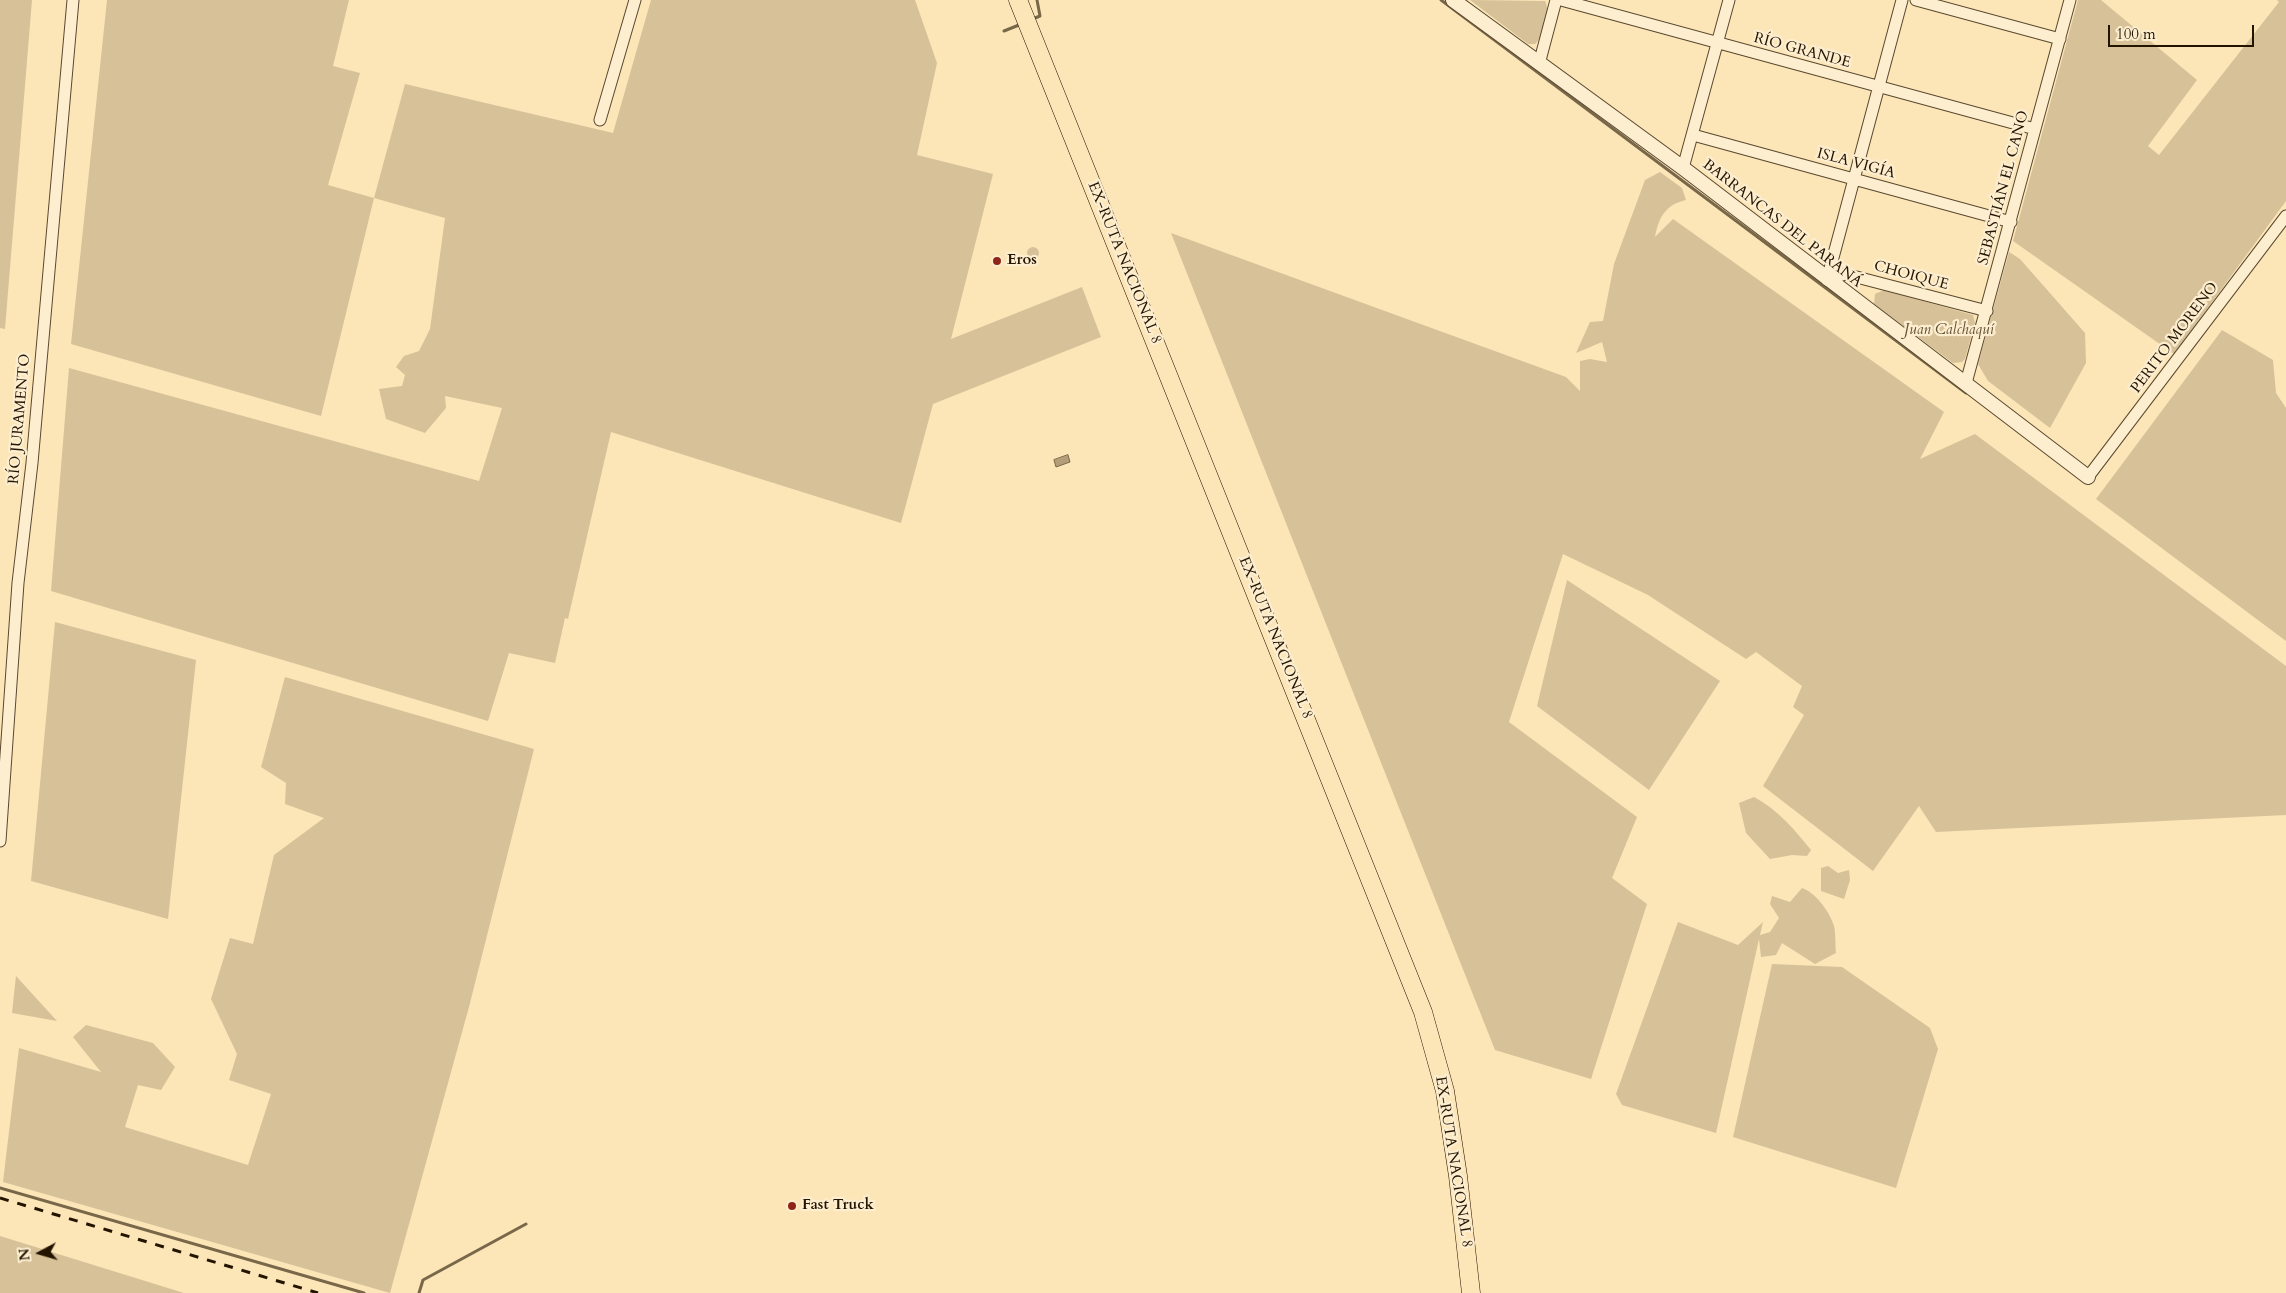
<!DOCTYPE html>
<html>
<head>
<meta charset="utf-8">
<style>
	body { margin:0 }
	#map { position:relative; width:2286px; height:1293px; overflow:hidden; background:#fce5b7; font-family:Cardo,serif }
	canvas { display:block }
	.north { position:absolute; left:15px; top:1228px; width:50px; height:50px; -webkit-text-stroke:4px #fdeed0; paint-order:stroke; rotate:264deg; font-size:14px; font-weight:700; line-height:20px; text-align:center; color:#231400 }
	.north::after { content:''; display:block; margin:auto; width:18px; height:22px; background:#231400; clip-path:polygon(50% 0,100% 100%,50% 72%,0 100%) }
	.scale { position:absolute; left:2108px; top:25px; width:146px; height:22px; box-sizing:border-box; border:2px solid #231400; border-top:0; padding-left:6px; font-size:15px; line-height:18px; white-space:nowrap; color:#231400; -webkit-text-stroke:4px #fdeed0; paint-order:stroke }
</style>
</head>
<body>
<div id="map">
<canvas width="2286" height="1293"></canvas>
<div class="north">N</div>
<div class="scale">100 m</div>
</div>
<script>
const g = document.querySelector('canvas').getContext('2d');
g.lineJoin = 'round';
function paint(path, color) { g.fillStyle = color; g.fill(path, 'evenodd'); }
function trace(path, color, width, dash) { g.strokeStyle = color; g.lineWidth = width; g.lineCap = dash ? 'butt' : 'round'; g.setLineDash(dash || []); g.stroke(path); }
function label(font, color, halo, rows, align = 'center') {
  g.font = font + ' Cardo,serif'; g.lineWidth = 4.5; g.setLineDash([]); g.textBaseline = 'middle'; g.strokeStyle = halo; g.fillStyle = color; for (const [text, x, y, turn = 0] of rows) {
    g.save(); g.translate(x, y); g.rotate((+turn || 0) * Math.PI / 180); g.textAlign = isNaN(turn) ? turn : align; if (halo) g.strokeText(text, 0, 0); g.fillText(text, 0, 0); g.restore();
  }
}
const green = new Path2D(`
	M0,0h32l-27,329 -5,-1z
	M107,0h242l-16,66 27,7 -32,112 46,13 31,-114 208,49 38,-133h264l22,63 -20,92 76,19 -42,165 131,-52 19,50 -168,67 -32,119 -290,-91 -43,187 -3,-1 -10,45 -46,-10 -21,68 -437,-130 18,-223 410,113 23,-73 -57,-12 1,12 -21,25 -39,-14 -7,-30 23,-3 3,-11 -9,-8 8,-11 15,-5 11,-22 15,-111 -71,-20 -53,218 -250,-72z
	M1470,0l75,1c6,10 -2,37 -10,43h-7z
	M2078,0h23l96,80 -49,66 11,9 120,-153 -2,-2h9v201l-112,153 -161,-113z
	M1660,172l22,16 4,12c-21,5 -27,17 -31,37l18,-18 271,193 -24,47 55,-25 311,232v149l-350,17 -17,-26 -46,65 -110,-85 41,-71 -11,-8 9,-21 -46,-34 -10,7 -98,-64 -85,-41 -54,168 128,95 -25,61 35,26 -56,175 -96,-29 -324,-817 395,144 14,14v-30l10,-2 17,3 -5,-20 -26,11 14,-31 13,-1 11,-57 31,-84z
	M1027 253a6 6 0 1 1 12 0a6 6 0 1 1-12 0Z
	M2009,252l11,7 65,74 1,30 -36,65 -62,-47 -10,-17z
	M1884,290l89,25 2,8 -10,36 -3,3 -9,1 -79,-59 1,-10z
	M2222,330l51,30 3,33 10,15v233l-190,-142z
	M1567,580l153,101 -71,109 -112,-84z
	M55,622l141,38 -28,259 -137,-38z
	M285,677l249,72 -65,258 -79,286 -387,-111 16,-134 82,24 -28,-35 13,-12 67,18 22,24 -14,23 -23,-5 -13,42 123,38 23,-71 -42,-14 8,-26 -26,-55 19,-61 23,6 21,-89 50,-37 -39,-14 1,-21 -25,-16z
	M1754,797c23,12 41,33 57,53l-4,6 -15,-1 -22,4 -24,-26 -7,-30z
	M1828,866l10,7 11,-3 1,10 -6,19 -23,-8v-23z
	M1802,888c13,4 28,24 32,38 2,8 1,19 2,27l-21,11 -33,-21 -6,12 -15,2 -2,-18 -43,194 -94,-28 -6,-11 62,-172 60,23 25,-23 -3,13 10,-3 9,-14 -9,-14 2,-8 18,6z
	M1772,964l70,3 88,61 8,21 -42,139 -163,-51z
	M16,976l41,45 -45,-8z
	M0,1236l184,57h-184z`);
const water = new Path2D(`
	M1068,455l2,7 -14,5 -2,-7z`);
const stream = new Path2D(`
	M1441,0l525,393
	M1035,18l5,-2 -3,-16
	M1004,31l15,-6
	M0,1188l364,105
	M419,1293l4,-13 103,-56`);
const minor = new Path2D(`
	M1561,0l474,129
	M1916,0l144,39
	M1539,64l17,-64
	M600,120l35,-120
	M1693,135l318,87
	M1683,168l46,-168
	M1827,280l75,-280
	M1827,280l18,-6 142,37
	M1966,383l104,-383
	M2088,477l198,-261
	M0,841l18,-258 14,-120 41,-463`);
const tertiary = new Path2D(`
	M1453,0l230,168 405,309`);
const primary = new Path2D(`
	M1018,0l405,1012 22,79 13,85 13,117`);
const rail = new Path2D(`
	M0,1198l318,95`);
const markers = [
	[997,261,5,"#8f2418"],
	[792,1206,5,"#8f2418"]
];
const streetNames = [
	["RÍO GRANDE",1802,51,15],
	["ISLA VIGÍA",1856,164,15],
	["SEBASTIÁN EL CANO",2004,188,-75],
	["BARRANCAS DEL PARANÁ",1782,224,38],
	["EX-RUTA NACIONAL 8",1124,263,68],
	["CHOIQUE",1911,276,15],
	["PERITO MORENO",2175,338,-53],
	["RÍO JURAMENTO",20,419,-85],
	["EX-RUTA NACIONAL 8",1275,638,68],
	["EX-RUTA NACIONAL 8",1453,1162,81]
];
const poiNames = [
	["Eros",1007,261],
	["Fast Truck",802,1206]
];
const parkNames = [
	["Juan Calchaquí",1949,331]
];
paint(green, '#d7c198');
paint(water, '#b29e79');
trace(water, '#796749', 1);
trace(stream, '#796749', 3);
trace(minor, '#59482e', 13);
trace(tertiary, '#59482e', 16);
trace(primary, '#231400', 19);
trace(minor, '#fdeed0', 11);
trace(tertiary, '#fdeed0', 14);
trace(primary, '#fce5b7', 18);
trace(rail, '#231400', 3, [9, 9]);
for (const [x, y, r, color] of markers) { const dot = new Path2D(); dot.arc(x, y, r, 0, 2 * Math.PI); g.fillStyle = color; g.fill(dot); trace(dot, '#fdeed0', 2); }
label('15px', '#231400', '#fdeed0', streetNames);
label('bold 15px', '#231400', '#fdeed0', poiNames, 'left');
label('italic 15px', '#625135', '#fdeed0', parkNames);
</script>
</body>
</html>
